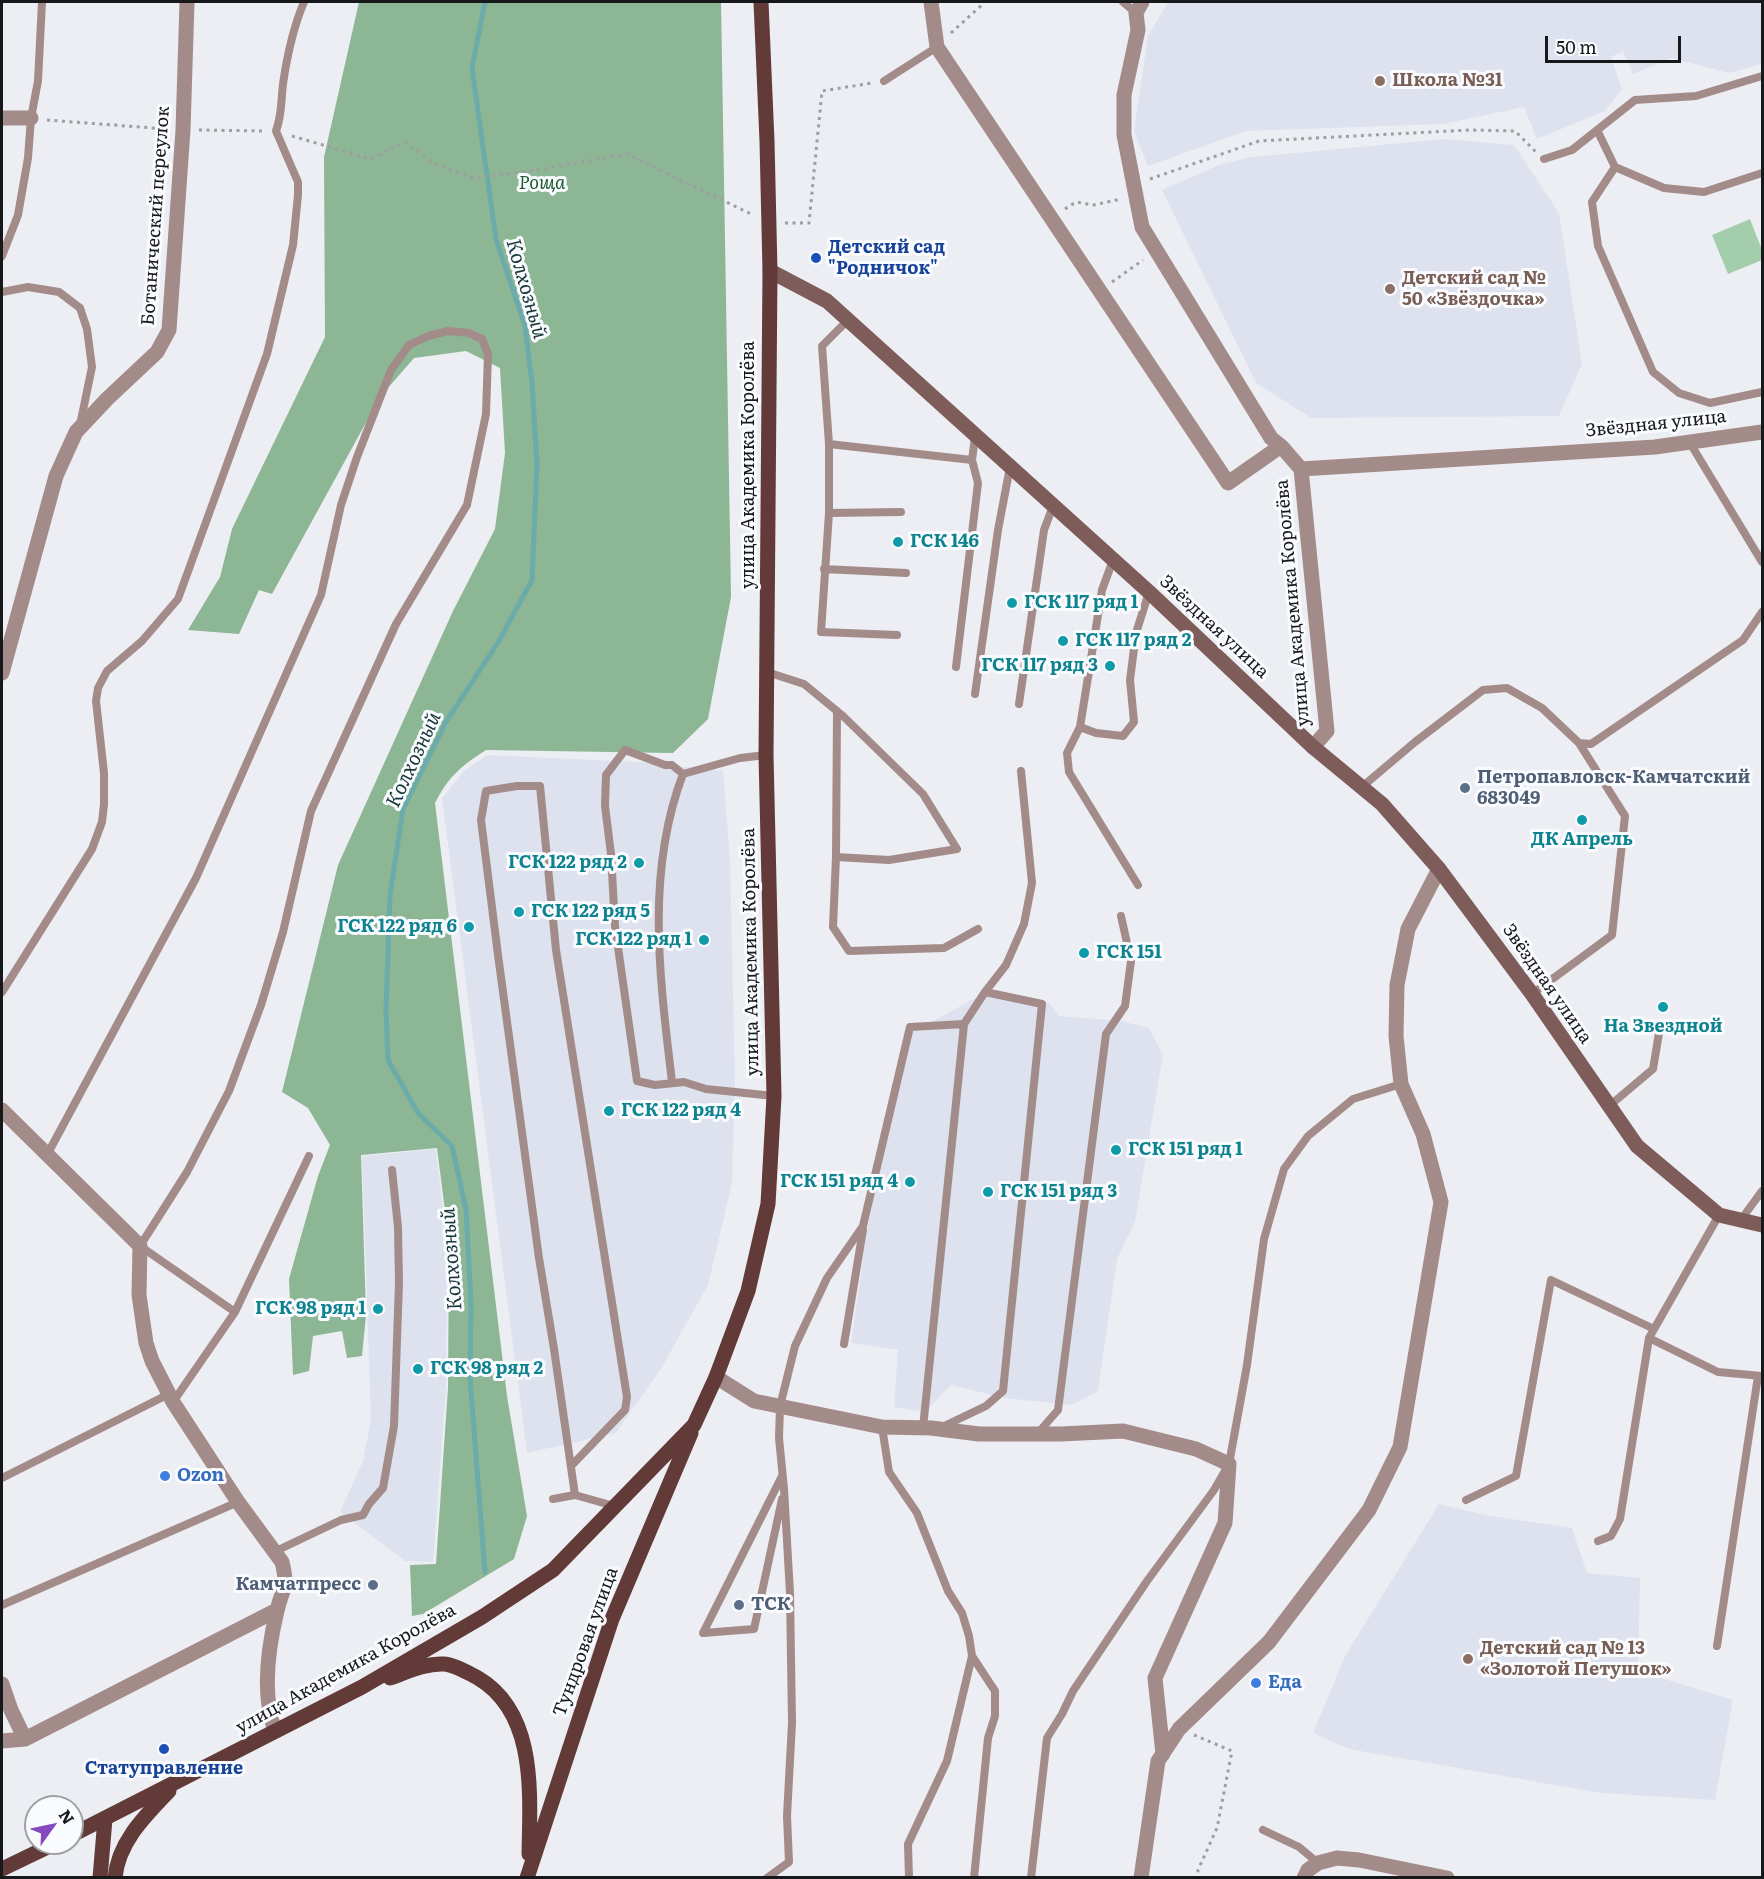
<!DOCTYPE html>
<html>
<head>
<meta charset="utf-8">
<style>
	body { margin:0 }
	#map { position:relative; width:1764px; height:1879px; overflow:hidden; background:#eceef3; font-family:Literata,serif }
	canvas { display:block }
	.frame { position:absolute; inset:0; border:3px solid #171819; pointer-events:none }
	.north { position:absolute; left:24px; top:1795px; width:60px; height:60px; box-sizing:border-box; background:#fafbfe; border:2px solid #9fa0a2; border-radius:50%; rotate:57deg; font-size:16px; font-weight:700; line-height:24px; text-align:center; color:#171819 }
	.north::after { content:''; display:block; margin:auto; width:21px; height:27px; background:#8548be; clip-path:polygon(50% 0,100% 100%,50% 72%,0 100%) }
	.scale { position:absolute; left:1545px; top:36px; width:136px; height:27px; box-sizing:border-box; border:3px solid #171819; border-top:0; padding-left:8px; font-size:18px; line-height:21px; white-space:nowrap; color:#171819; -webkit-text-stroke:4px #fafbfe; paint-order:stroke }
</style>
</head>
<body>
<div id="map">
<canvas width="1764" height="1879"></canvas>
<div class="frame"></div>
<div class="north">N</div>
<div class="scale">50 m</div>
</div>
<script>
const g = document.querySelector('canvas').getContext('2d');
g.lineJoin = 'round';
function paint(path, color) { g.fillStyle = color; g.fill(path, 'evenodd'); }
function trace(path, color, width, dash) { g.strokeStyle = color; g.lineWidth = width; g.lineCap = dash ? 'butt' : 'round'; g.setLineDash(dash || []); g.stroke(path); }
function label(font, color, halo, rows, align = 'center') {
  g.font = font + ' Literata,serif'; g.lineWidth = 6; g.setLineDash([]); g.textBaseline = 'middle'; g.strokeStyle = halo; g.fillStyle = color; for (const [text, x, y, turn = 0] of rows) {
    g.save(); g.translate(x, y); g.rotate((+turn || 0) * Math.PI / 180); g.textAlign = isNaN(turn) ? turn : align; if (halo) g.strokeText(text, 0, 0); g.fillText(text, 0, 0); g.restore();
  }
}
const built = new Path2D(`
	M1168,2h594v62l-33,9 -58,-15 -38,16 -10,-23 -12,6 11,32 -17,22 -68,28 -13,-32 -81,17 -197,7 -98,35 -14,-35 14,-95z
	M1445,139l69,6 45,68 23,151 -23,52 -248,2 -55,-35 -94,-193 59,-26 31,-7z
	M487,755l152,7 84,9 7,87 5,226 -3,99 -24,102 -46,82 -46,66 -89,20 -85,-655 23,-28z
	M979,996l70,7 10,13 62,5 28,7 14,27 -28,167 -18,37 -19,132 -26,14 -68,-7 -53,-13 -26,27 -31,-5 4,-57 -47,-7 16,-111 28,-150 18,-50z
	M436,1149l11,93 -1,146 -13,174 -28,-1 -65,-49 23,-51 8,-41 -9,-264z
	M1439,1504l46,11 87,13 15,45 53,5 -2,93 95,29 -18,100 -114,-7 -252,-44 -36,-16 32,-77z`);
const green = new Path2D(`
	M1750,219l12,31v10l-34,14 -16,-39z`);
const forest = new Path2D(`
	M359,2h362l10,595 -23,122 -35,34 -187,-3c-25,16 -37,26 -51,53l72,593 20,120 -13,43 -91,55 -11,2 -2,-51 26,-1 12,-176 1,-146 -12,-94 -76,7 5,160 -4,41 -15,2 -5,-27 -29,5 -4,35 -16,4 -4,-96 29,-103 12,-31 -22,-37 -26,-16 56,-227 115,-254 42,-82 10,-76 -5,-85 -34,-17 -52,7 -34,39 -108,197 -13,-4 -20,44 -51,-4 32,-53 12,-48 93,-192 -1,-180z`);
const stream = new Path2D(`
	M485,2l-13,66 24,171 29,87 7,57 5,81 -5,116 -33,61 -53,81 -43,87 -13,86 -4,115 2,50 30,53 34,33 14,63 5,96 -1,73 15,194`);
const path = new Path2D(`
	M951,33l32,-29 -1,-2
	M47,120l119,9
	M199,130l66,1
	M292,136l79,23 34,-17 30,22 38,14 64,-8 90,-16 126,61
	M1150,179l109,-38 210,-11 46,1 21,21
	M1065,209l11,-7 17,3 28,-6
	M785,223h24l13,-132 50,-8
	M1112,282l31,-22
	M1194,1735l38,16 -15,77 -19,42v8`);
const lane = new Path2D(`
	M1123,2l13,11
	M884,81l53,-34
	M1597,130l18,37
	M1544,159l28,-9 63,-50 61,-4 66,-20
	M1762,173l-58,19 -40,-4 -49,-21 -23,35 6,44 55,126 26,21 31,10 52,-11
	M2,256l16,-41 10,-57 3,-40 7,-37 4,-79
	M2,292l26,-5 31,5 21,16 7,21 5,38 -12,58
	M848,320l-26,26 7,98v69l-8,119 76,3
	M1690,443l72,119
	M829,444l143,16
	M829,513l72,-1
	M1113,560l-11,30 -22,137 -13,26 2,19 69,113
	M824,569l82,4
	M956,667l22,-184 -6,-23 3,-23
	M767,672l37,12 39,32 80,78 34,55 -68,11 -53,-3 -3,70 16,24 95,-3 34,-19
	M975,694l23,-164 12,-63
	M1019,704l25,-174 9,-24
	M1080,727l16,6 27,3 11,-14 -4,-42 6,-47 13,-41
	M766,755l-26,3 -57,16 -11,-9h-7l-40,-15 -19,25 -1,31 6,48 4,72 22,155 18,4 29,-3 22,7 68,7
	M1363,786l52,-44 68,-52 24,-2 35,20 37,35 12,1 152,-104 19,-28
	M836,857l1,-146
	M2,992l90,-143 10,-27 2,-18v-31l-8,-72 2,-13 9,-17 35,-30 36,-42 89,-245 26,-109 5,-50v-13l-22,-51c6,-16 5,-30 7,-47 4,-28 10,-56 21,-82
	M985,992l21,-27 18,-41 8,-41 -11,-112
	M1532,994l80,-59 13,-119 -46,-73
	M672,1082c-12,-103 -27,-208 11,-308
	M1608,1107l45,-38 6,-36
	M47,1155l149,-277 125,-283 20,-90 16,-48 34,-87 18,-25 19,-9 20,-5 21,2 13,6 6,15 -2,60 -19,91 -71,119 -85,187 -28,121 -22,73 -32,86 -42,81 -47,74 95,66
	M1740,1221l22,-30
	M1649,1338l69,34 44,4
	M844,1344l19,-114
	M173,1402l62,-90 74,-156
	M882,1427l7,45 28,41 31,78 14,22 7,23 3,20 23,35v25l-7,22 -14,140
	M942,1427l44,-21 17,-15 39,-387 -57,-12 -21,32
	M1038,1433l20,-23 48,-376 19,-28 6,-45 -10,-45
	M572,1465l53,-55 2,-13 -71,-447 -16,-164h-23l-31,5 -5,29 17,135 41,303 15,91 21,146 39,11
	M2,1478l167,-84
	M553,1499l22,-4
	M782,1499l-28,130 -51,4 79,-157
	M1466,1500l50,-24 35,-196 103,49
	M1598,1541l13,-5 9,-17 29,-181 70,-123
	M276,1551l65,-31 22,-5 6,-11 14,-16 11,-62 5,-143 -1,-56 -6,-57
	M2,1605l236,-103
	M1717,1646l41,-270
	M1263,1830l36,17 19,16
	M767,1878l22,-16 -2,-46 5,-93 -2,-130 -6,-104 -5,-51 1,-32 15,-60 32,-68 36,-52 47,-199 54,-3 -41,404
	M909,1878l-1,-34 39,-83 25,-105
	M1031,1878l16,-140 15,-24 11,-23 74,-110 67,-91 15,-26 18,-99 17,-126 20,-70 24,-33 45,-37 48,-15`);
const street = new Path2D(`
	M931,2l6,45 291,436 53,-37
	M1142,2l-6,11 2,17 -14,65v40l18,92 129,211 10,8 20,23 26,262 -14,16
	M2,118h29
	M1301,469l354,-22 107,-15
	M2,673l54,-197 20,-44 31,-33 50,-47 12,-22 14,-200 4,-128
	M2,1110l138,136 -1,49 7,48 6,18 21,41 65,100 44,60c7,28 0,25 -5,49 -9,37 -15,84 -2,120
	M716,1377l38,24 128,26 49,1 48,6h82l62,-3 73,18 33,15 -4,59 -70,155 8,76
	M2,1684l9,26 14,29
	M2,1741l23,-2 252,-129
	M1141,1878l17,-117 21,-32 90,-87 100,-132 31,-63 41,-245 -18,-68 -22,-50 -5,-48 1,-51 11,-56 31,-60
	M1304,1878l4,-8 10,-7 19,-5 22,2 88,18`);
const secondary = new Path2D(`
	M770,271l57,30 322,291 164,155 69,57 57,65 93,125 105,152 82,69 43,10`);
const primary = new Path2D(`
	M390,1678c17,-6 36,-15 54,-14 11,1 23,8 34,14 59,35 52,116 51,176
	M72,1835l290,-148 120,-70 71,-47 141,-145 22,-48 32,-86 20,-87 6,-108 -8,-341 4,-484 -3,-130 -6,-139
	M2,1869l54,-26
	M100,1878l5,-59
	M115,1878c3,-36 31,-63 54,-87
	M527,1878l85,-259 79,-186`);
const markers = [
	[1380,81,6,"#8d6e63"],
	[816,258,6,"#1a4fb4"],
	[1390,289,6,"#8d6e63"],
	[898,542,6,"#0f9aa8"],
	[1012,603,6,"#0f9aa8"],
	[1063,641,6,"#0f9aa8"],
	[1110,666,6,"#0f9aa8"],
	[1465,788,6,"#5c6f8a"],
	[1582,820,6,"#0f9aa8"],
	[639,863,6,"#0f9aa8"],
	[519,912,6,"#0f9aa8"],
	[469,927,6,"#0f9aa8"],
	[704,940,6,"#0f9aa8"],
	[1084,953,6,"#0f9aa8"],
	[1663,1007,6,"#0f9aa8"],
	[609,1111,6,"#0f9aa8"],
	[1116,1150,6,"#0f9aa8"],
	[910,1182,6,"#0f9aa8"],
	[988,1192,6,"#0f9aa8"],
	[378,1309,6,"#0f9aa8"],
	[418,1369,6,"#0f9aa8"],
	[165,1476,6,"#3f7fe0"],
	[373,1585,6,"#5c6f8a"],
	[739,1605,6,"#5c6f8a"],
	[1468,1659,6,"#8d6e63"],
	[1256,1683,6,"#3f7fe0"],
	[164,1749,6,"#1a4fb4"]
];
const educationNames = [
	["Школа №31",1392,81],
	["Детский сад №",1402,279],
	["50 «Звёздочка»",1402,300],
	["Детский сад № 13",1480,1649],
	["«Золотой Петушок»",1480,1670]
];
const parkNames = [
	["Роща",542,184]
];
const streetNames = [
	["Ботанический переулок",156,216,-86],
	["Звёздная улица",1656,424,-6],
	["улица Академика Королёва",749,465,-90],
	["улица Академика Королёва",1293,603,-95],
	["Звёздная улица",1214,627,43],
	["улица Академика Королёва",751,952,-91],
	["Звёздная улица",1547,984,55],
	["Тундровая улица",586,1642,-70],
	["улица Академика Королёва",346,1669,-29]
];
const transitNames = [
	["Детский сад",828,248],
	["\"Родничок\"",828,269],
	["Статуправление",164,1769,"center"]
];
const cultureNames = [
	["ГСК 146",910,542],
	["ГСК 117 ряд 1",1024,603],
	["ГСК 117 ряд 2",1075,641],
	["ГСК 117 ряд 3",1098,666,"right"],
	["ДК Апрель",1582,840,"center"],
	["ГСК 122 ряд 2",627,863,"right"],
	["ГСК 122 ряд 5",531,912],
	["ГСК 122 ряд 6",457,927,"right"],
	["ГСК 122 ряд 1",692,940,"right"],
	["ГСК 151",1096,953],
	["На Звездной",1663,1027,"center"],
	["ГСК 122 ряд 4",621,1111],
	["ГСК 151 ряд 1",1128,1150],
	["ГСК 151 ряд 4",898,1182,"right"],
	["ГСК 151 ряд 3",1000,1192],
	["ГСК 98 ряд 1",366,1309,"right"],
	["ГСК 98 ряд 2",430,1369]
];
const serviceNames = [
	["Петропавловск-Камчатский",1477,778],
	["683049",1477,799],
	["Камчатпресс",361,1585,"right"],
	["ТСК",751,1605]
];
const shopNames = [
	["Ozon",177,1476],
	["Еда",1268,1683]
];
const waterNames = [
	["Колхозный",526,289,74],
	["Колхозный",414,760,-65],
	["Колхозный",452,1259,-94]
];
paint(built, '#dee2ee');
paint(green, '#a4cdab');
paint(forest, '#8db694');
trace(stream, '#6babaa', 5);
trace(path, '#9c9ea1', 3, [3, 4.5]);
trace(lane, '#a38b89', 8);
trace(street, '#a38b89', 15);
trace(secondary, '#7e5c59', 15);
trace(primary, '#623b38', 15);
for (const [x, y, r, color] of markers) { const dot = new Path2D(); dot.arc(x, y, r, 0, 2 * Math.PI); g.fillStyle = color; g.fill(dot); trace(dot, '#fafbfe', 2); }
label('bold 18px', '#785e54', '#fafbfe', educationNames, 'left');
label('italic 18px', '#1e5c2f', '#fafbfe', parkNames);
label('18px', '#171819', '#fafbfe', streetNames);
label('bold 18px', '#164399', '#fafbfe', transitNames, 'left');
label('bold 18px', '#0d838f', '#fafbfe', cultureNames, 'left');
label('bold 18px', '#4e5e75', '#fafbfe', serviceNames, 'left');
label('bold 18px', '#366cbe', '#fafbfe', shopNames, 'left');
label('italic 20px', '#173838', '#fafbfe', waterNames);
</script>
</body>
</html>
